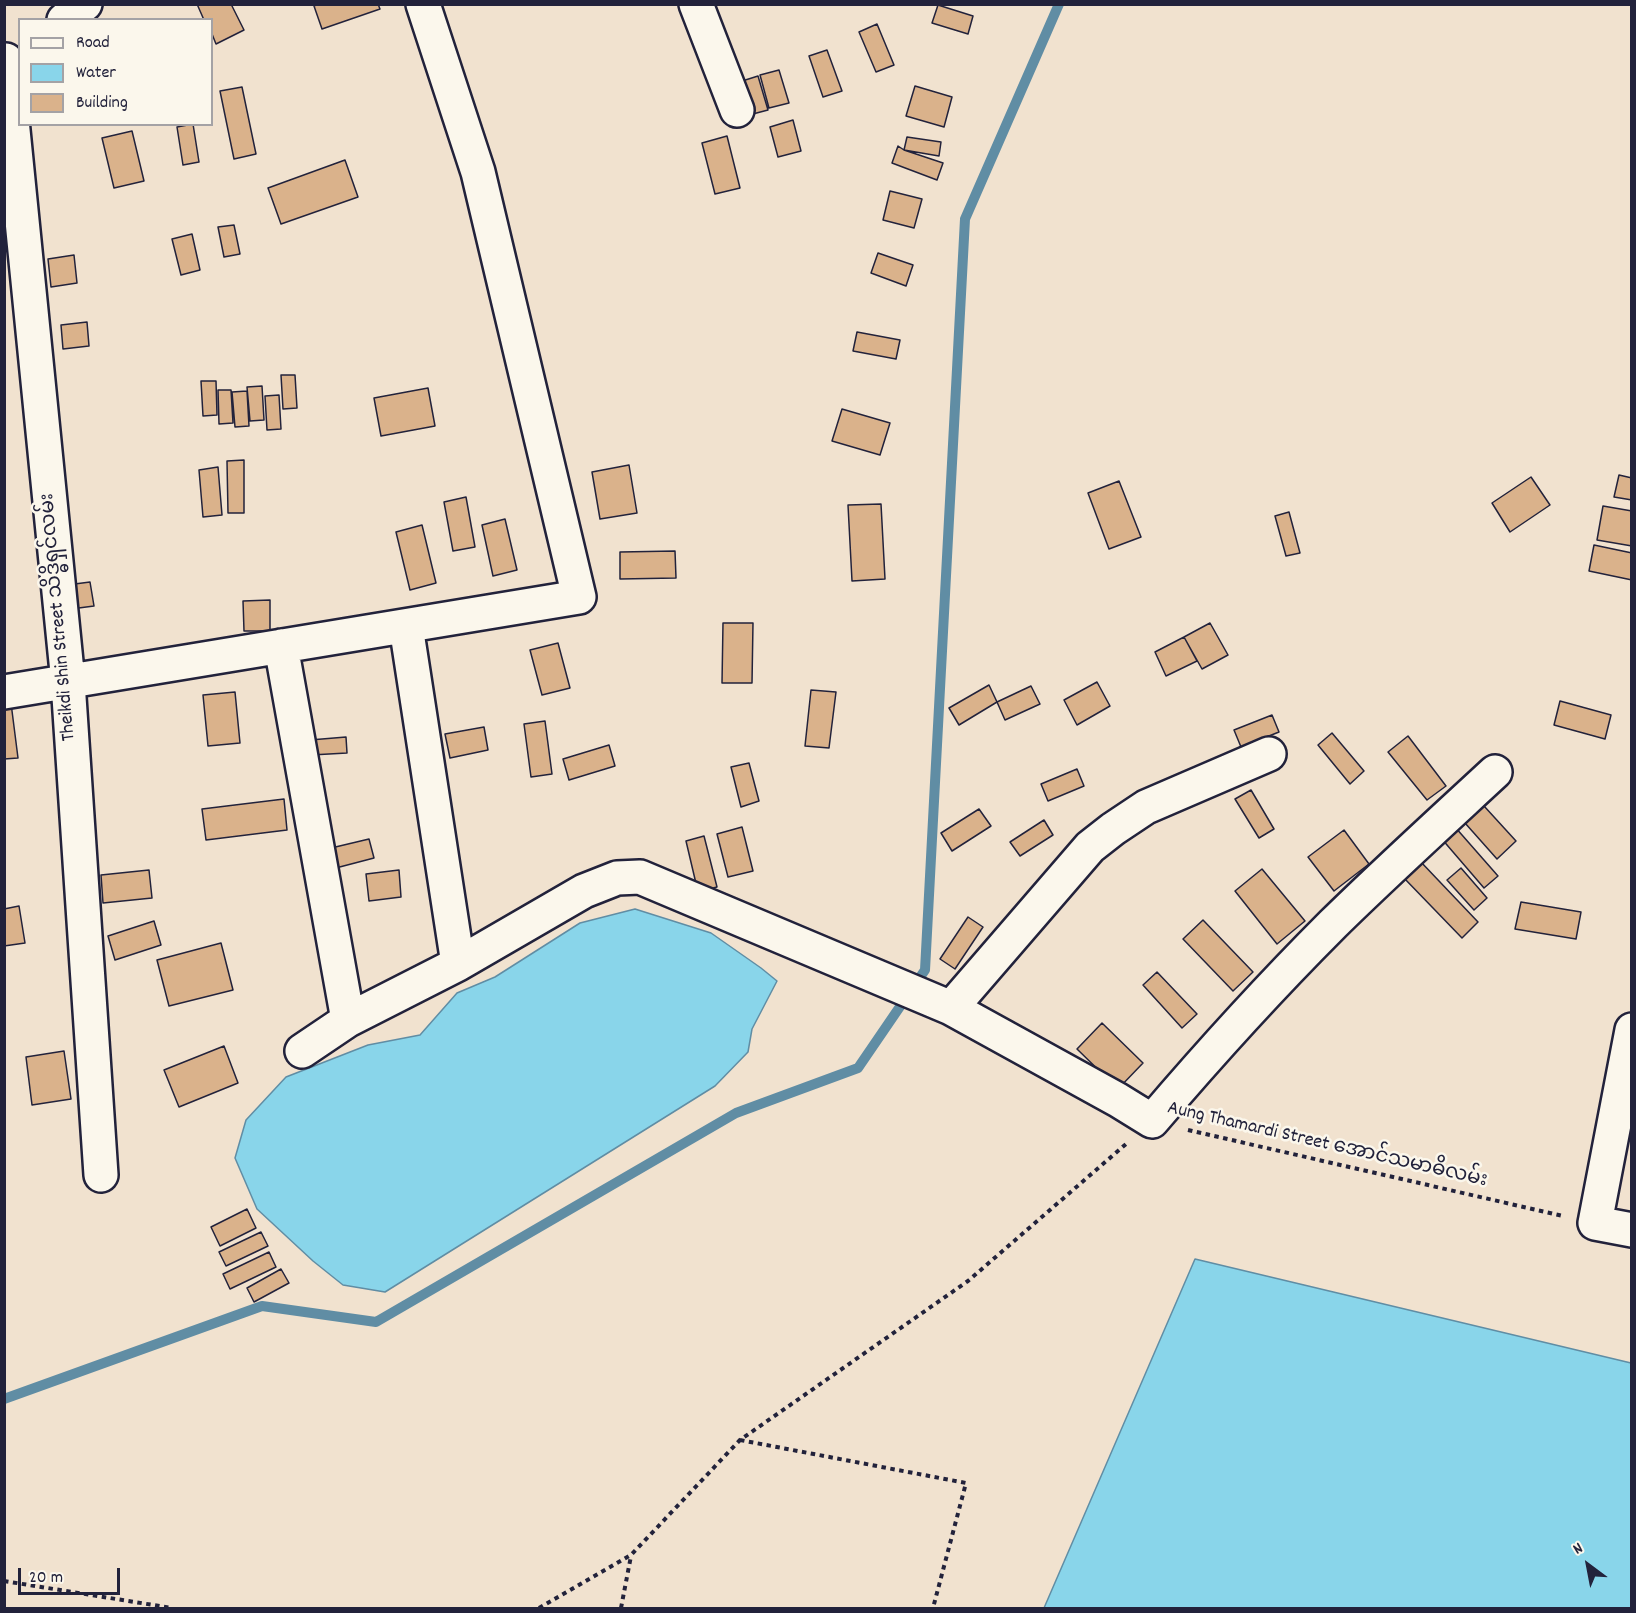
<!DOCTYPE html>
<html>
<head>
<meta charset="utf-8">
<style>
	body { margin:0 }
	#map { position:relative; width:1636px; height:1613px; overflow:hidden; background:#f1e2cf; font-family:Dekko,sans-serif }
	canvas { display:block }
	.frame { position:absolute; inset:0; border:6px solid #22223b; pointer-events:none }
	.legend { position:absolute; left:18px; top:18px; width:195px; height:108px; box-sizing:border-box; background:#fbf7ec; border:2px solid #a4a2a5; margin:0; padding:8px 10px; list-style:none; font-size:18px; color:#22223b }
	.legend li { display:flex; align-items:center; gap:12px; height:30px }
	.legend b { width:30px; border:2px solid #a4a2a5 }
	.north { position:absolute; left:1558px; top:1535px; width:60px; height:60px; -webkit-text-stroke:4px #fbf7ec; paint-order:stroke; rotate:328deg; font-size:16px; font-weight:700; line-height:24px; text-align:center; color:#22223b }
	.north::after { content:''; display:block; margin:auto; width:21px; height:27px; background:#22223b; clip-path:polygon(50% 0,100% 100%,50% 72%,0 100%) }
	.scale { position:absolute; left:18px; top:1568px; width:102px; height:27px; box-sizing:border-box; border:3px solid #22223b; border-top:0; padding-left:8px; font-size:18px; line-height:21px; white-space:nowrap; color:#22223b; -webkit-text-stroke:4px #fbf7ec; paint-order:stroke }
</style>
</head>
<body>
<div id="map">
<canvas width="1636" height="1613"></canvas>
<div class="frame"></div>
<ul class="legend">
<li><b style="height:8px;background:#fbf7ec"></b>Road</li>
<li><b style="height:16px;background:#89d5ea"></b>Water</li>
<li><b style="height:16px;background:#dab28b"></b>Building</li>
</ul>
<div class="north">N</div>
<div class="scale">20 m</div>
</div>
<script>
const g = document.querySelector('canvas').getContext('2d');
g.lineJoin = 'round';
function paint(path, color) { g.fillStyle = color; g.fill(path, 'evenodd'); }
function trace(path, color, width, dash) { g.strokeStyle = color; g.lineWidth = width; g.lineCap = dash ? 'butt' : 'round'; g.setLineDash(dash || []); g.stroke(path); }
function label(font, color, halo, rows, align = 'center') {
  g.font = font + ' Dekko,"Noto Sans Myanmar",sans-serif'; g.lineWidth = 5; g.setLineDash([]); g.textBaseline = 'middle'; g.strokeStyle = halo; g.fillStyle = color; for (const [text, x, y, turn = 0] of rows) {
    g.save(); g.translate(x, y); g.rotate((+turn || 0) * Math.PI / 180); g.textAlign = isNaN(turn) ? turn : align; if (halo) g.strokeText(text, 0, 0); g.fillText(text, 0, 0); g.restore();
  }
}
const water = new Path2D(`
	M635,909l76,24 50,35 16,13 -25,48 -4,23 -33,34 -330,206 -42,-7 -30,-24 -56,-52 -22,-51 11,-38 40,-43 82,-32 52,-10 37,-42 38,-16 85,-54z
	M1195,1259l436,104v245h-587z`);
const stream = new Path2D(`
	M4,1399l258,-93 114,16 360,-209 122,-45 67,-98 40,-751 94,-215`);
const building = new Path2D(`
	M197,4h34l13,26 -28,14 -4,-10v-14h-8z
	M318,4h60l2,5 -58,20 -8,-23z
	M938,5l35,11 -5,18 -36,-11z
	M877,24l17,41 -18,7 -17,-40z
	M827,50l15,41 -19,6 -14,-41z
	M779,70l10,33 -20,5 -9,-33z
	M758,76l10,34 -19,5 -10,-33z
	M915,86l37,11 -8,30 -38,-11z
	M242,87l14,67 -22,5 -14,-68z
	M793,120l8,31 -23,6 -8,-30z
	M193,124l6,38 -16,3 -6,-38z
	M132,131l12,50 -30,7 -12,-50z
	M727,136l13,52 -25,6 -13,-51z
	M907,137l34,5 -2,14 -35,-6z
	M898,146l6,4 39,13 -6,17 -45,-17z
	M345,160l13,37 -77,27 -13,-36z
	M890,191l32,8 -8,29 -31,-8z
	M234,225l6,29 -16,3 -6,-30z
	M192,234l8,36 -19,5 -9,-36z
	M878,253l35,12 -7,21 -35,-13z
	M74,255l3,28 -26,4 -3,-28z
	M87,322l2,24 -26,3 -2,-24z
	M857,332l43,8 -4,19 -43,-8z
	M281,375h14l2,33 -14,1z
	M201,381h15l1,34 -14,1z
	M262,386l2,34 -14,1 -3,-34z
	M428,388l7,38 -54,10 -7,-38z
	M218,390h13l2,33 -14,1z
	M247,391l2,35 -14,1 -3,-35z
	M279,395l2,34 -14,1 -2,-34z
	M842,409l48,14 -10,32 -48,-14z
	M244,460v53h-16l-1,-52z
	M629,465l8,48 -37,6 -8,-47z
	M218,467l4,48 -19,2 -4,-47z
	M1619,475l13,3v22l-18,-3z
	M1531,477l19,28 -40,27 -18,-29z
	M1119,481l22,56 -32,12 -21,-56z
	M466,497l9,50 -22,4 -9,-49z
	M881,504l4,75 -33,2 -4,-76z
	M1603,506l29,5v35l-35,-6z
	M1289,512l11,41 -14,3 -11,-40z
	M505,519l12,51 -24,6 -11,-51z
	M422,525l14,58 -26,7 -14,-58z
	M1594,545l38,8v27l-43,-9z
	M675,551l1,27 -56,1v-27z
	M90,582l4,24 -23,3 -4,-24z
	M270,600v31h-26l-1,-30z
	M723,623h30l-1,60h-30z
	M1210,623l18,32 -26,14 -18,-32z
	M1184,637l13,24 -31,15 -11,-24z
	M558,643l12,45 -28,7 -12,-45z
	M1097,682l13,24 -33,19 -13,-25z
	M989,685l8,17 -38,23 -10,-17z
	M1031,686l9,18 -35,16 -8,-18z
	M811,690l25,2 -7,56 -24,-2z
	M235,692l5,51 -32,3 -5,-51z
	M1560,701l51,14 -6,24 -51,-14z
	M11,703l7,55 -14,1v-55z
	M1272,715l7,17 -38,15 -7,-17z
	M545,721l7,53 -21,3 -7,-53z
	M484,727l4,23 -38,8 -5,-24z
	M1332,733l32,38 -14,13 -32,-39z
	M1408,736l38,50 -19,14 -39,-48z
	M346,737l1,16 -36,2 -1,-15z
	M609,745l6,21 -46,14 -6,-21z
	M749,763l10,38 -18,6 -10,-40z
	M1077,769l7,17 -36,15 -7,-17z
	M1251,790l23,39 -15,9 -24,-39z
	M284,799l3,31 -81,10 -4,-31z
	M1484,806l32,35 -19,18 -32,-36z
	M979,809l12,17 -39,25 -11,-18z
	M1044,820l9,15 -33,21 -10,-14z
	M742,827l11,44 -25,6 -11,-43z
	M1455,827l43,49 -14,12 -43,-50z
	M1344,830l25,34 -35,27 -26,-34z
	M704,836l13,51 -19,5 -12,-51z
	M369,839l5,19 -42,11 -5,-20z
	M1420,861l58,61 -16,16 -59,-61z
	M1461,868l26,30 -13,12 -27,-30z
	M1262,869l43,52 -28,23 -42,-53z
	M149,870l3,28 -49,5 -2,-28z
	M399,870l2,27 -32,4 -3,-27z
	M1521,902l60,10 -5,27 -61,-10z
	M19,906l6,37 -21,3v-37z
	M968,917l15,10 -28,42 -15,-10z
	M1203,920l50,52 -20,19 -50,-52z
	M154,921l7,24 -46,15 -7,-24z
	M221,943l12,47 -64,16 -12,-46z
	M1157,972l40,42 -15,14 -39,-43z
	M1102,1023l41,40 -25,26 -41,-40z
	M224,1046l14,37 -59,24 -15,-37z
	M64,1051l7,48 -39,6 -6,-48z
	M247,1209l9,19 -36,18 -9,-19z
	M261,1232l7,14 -42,20 -7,-14z
	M269,1252l7,15 -46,22 -7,-15z
	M281,1269l8,14 -35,19 -7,-14z`);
const path = new Path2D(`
	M1188,1130l375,86
	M740,1440l226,43 -33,125
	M4,1581l168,27
	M539,1608l92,-53 109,-115 228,-159 158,-137
	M621,1608l10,-52`);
const minor = new Path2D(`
	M696,4l41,106
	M64,20l21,-16
	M6,60l62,622 33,493
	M406,626l52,338
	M281,646l67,374
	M4,692l575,-95 -101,-425 -55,-168
	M951,1008l139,-161 23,-18 33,-22 123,-53
	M1632,1030l-37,193 37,7
	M302,1051l46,-31 110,-56 126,-73 33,-13 23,-1 311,131 167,92 34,21c58,-68 118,-134 181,-197 53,-52 108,-102 162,-152`);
const streetNames = [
	["Theikdi Shin Street သိဒ္ဓိရှင်လမ်း",60,617,-95],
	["Aung Thamardi Street အောင်သမာဓိလမ်း",1327,1146,13]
];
paint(water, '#89d5ea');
trace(water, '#608da4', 1.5);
trace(stream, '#608da4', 10);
paint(building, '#dab28b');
trace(building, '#22223b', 1.5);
trace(minor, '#22223b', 38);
trace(path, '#22223b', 4, [4.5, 4.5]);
trace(minor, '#fbf7ec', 33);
label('20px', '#22223b', '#fbf7ec', streetNames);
</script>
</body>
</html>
